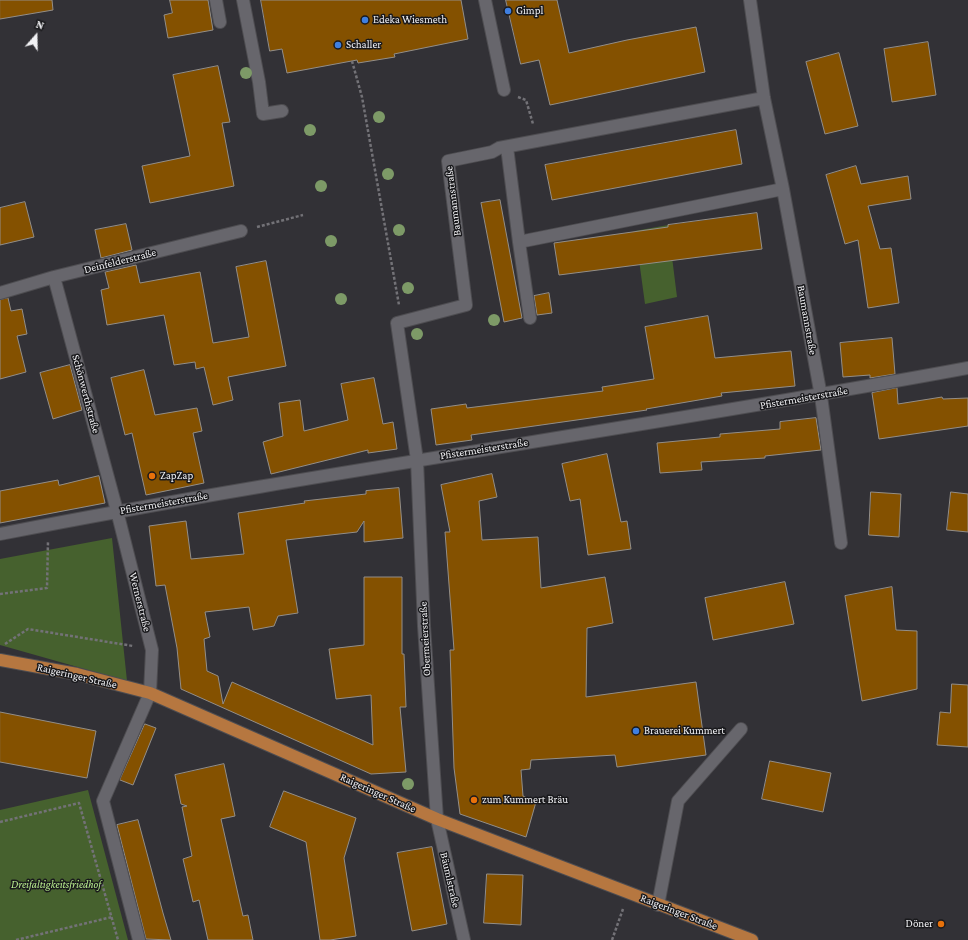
<!DOCTYPE html>
<html>
<head>
<meta charset="utf-8">
<style>
	body { margin:0 }
	#map { position:relative; width:968px; height:940px; overflow:hidden; background:#323136; font-family:"Crimson Pro",serif }
	canvas { display:block }
	.north { position:absolute; left:16px; top:16px; width:40px; height:40px; -webkit-text-stroke:3px #19191c; paint-order:stroke; rotate:20deg; font-size:11px; font-weight:700; line-height:16px; text-align:center; color:#f1f1f4 }
	.north::after { content:''; display:block; margin:auto; width:14px; height:18px; background:#f1f1f4; clip-path:polygon(50% 0,100% 100%,50% 72%,0 100%) }
</style>
</head>
<body>
<div id="map">
<canvas width="968" height="940"></canvas>
<div class="north">N</div>
</div>
<script>
const g = document.querySelector('canvas').getContext('2d');
g.lineJoin = 'round';
function paint(path, color) { g.fillStyle = color; g.fill(path, 'evenodd'); }
function trace(path, color, width, dash) { g.strokeStyle = color; g.lineWidth = width; g.lineCap = dash ? 'butt' : 'round'; g.setLineDash(dash || []); g.stroke(path); }
function label(font, color, halo, rows, align = 'center') {
  g.font = font + ' "Crimson Pro",serif'; g.lineWidth = 3; g.setLineDash([]); g.textBaseline = 'middle'; g.strokeStyle = halo; g.fillStyle = color; for (const [text, x, y, turn = 0] of rows) {
    g.save(); g.translate(x, y); g.rotate((+turn || 0) * Math.PI / 180); g.textAlign = isNaN(turn) ? turn : align; if (halo) g.strokeText(text, 0, 0); g.fillText(text, 0, 0); g.restore();
  }
}
const green = new Path2D(`
	M668,225l9,72 -32,7 -10,-73z
	M112,538l15,143 -127,-36v-86z
	M88,790l40,150h-128v-130z`);
const building = new Path2D(`
	M0,0h52l1,10 -53,9z
	M170,0h38l5,30 -45,8 -4,-23 8,-2z
	M261,0h200l7,39 -74,15 1,3 -37,6 -1,-3 -70,13 -5,-24 -12,2z
	M506,0h51l12,53 58,-13 69,-13 9,45 -155,33 -11,-45 -18,4z
	M928,42l8,53 -44,7 -8,-53z
	M839,53l19,73 -33,8 -19,-72z
	M218,66l12,56 -8,1 12,63 -84,17 -8,-37 48,-10 -17,-81z
	M736,130l6,34 -190,36 -7,-35z
	M856,166l5,18 47,-8 3,23 -43,7 12,43 11,-1 8,55 -31,5 -10,-68 -13,4 -19,-69z
	M500,200l22,118 -18,4 -23,-119z
	M25,202l9,35 -34,8v-37z
	M757,213l5,36 -203,26 -5,-32 114,-16v-2z
	M126,224l6,26 -31,8 -6,-28z
	M266,261l20,105 -58,11 5,23 -20,5 -9,-38 -8,2 -1,-7 -21,3 -10,-50 -57,10 -6,-35 8,-2 -4,-16 31,-7 4,18 60,-11 13,71 36,-6 -13,-70z
	M549,293l3,20 -15,2 -3,-19z
	M8,298l3,13 11,-2 5,25 -10,2 9,36 -26,7v-79z
	M708,316l7,42 76,-7 4,35 -74,7 1,3 -76,13 1,1 -176,25 1,5 -36,5 -5,-36 35,-5 1,4 136,-17 -1,-4 52,-8 -9,-52z
	M892,338l3,36 -25,4v-3l-27,2 -3,-34z
	M70,365l12,45 -29,9 -13,-46z
	M144,370l11,45 42,-7 5,23 -9,2 11,50 -58,12 -14,-62 -7,2 -14,-57z
	M374,378l9,46 10,-2 4,27 -29,4v-3l-97,24 -8,-32 20,-6 -4,-33 21,-3 4,31 44,-11 -7,-36z
	M897,388l1,16 44,-7 1,2 25,-1v28l-89,13 -7,-46z
	M816,418l5,32 -56,6v2l-64,4 1,8 -42,3 -3,-30 63,-6v-3l60,-5v-7z
	M607,454l14,68 6,-1 4,28 -43,6 -8,-56 -10,2 -8,-37z
	M492,474l5,23 -18,4 3,39 56,-3 3,51 64,-11 8,46 -26,5 -1,69 110,-15 10,73 -89,12 -2,-12 -84,5 -1,9 -9,1 2,26 13,6 -10,35 -66,-23 -6,-46 -4,-118h4l-9,-118h5l-9,-47z
	M99,476l6,27 -105,20v-32l58,-11 1,5z
	M399,488l4,50 -39,4v-21l-7,11 -71,8 12,73 -20,3 -4,10 -21,4 -4,-23 -44,5 5,25 -6,2 3,32 11,5 5,28 9,-22 141,63 -2,-50 -35,4 -7,-50 35,-4v-68h38v77h2l2,53h-6l6,65 -35,2 -190,-85 -4,-41 -12,-63 -9,1 -7,-60 37,-5 5,38 53,-5 -6,-41 67,-10 -1,-2 62,-7v-3z
	M871,492l30,2 -2,43 -30,-2z
	M951,492l17,2v38l-21,-2z
	M785,582l9,42 -81,16 -8,-42z
	M892,587l4,43 21,1v58l-55,12 -17,-105z
	M952,684l16,1v62l-31,-2 3,-33 10,1z
	M0,712l96,19 -9,47 -87,-16z
	M145,724l11,4 -23,57 -13,-5z
	M770,761l61,12 -8,39 -61,-13z
	M224,764l11,52 -14,3 22,97 5,-1 5,25h-45l-9,-40 -6,2 -10,-43 9,-3 -10,-49 5,-1 -6,-2 -6,-29z
	M284,791l72,27 -12,40 12,78 -26,4h-10l-14,-98 -36,-15z
	M138,820l25,93 8,27 -25,-1 -29,-114z
	M432,847l15,77 -35,7 -15,-78z
	M487,874l36,1 -2,50 -37,-2z`);
const path = new Path2D(`
	M352,61l10,36 37,208
	M518,97l8,3 7,24
	M257,227l46,-12
	M0,594l47,-6 1,-47
	M5,644l23,-15 105,17
	M0,822l79,-19 39,137
	M16,940l96,-23
	M612,940l11,-31`);
const minor = new Path2D(`
	M216,0l4,22
	M243,0l16,82 4,32 19,-3
	M485,0l19,90
	M750,0l14,98 19,91 38,207 20,147
	M507,147l12,95 11,76
	M519,242l264,-53
	M54,277l63,234 35,139 -2,43 -47,108 36,139
	M0,293l54,-16 187,-46
	M0,534c321,-63 646,-106 968,-166
	M658,905l20,-104 63,-72
	M464,940l-27,-121 -13,-193 -7,-166 -20,-137 69,-18 -18,-144 44,-9 7,-4 265,-50`);
const major = new Path2D(`
	M0,660l77,14 73,19 287,126 315,121`);
const trees = [
	[246,73],
	[379,117],
	[310,130],
	[388,174],
	[321,186],
	[399,230],
	[331,241],
	[408,288],
	[341,299],
	[494,320],
	[417,334],
	[408,784]
];
const markers = [
	[508,11,4,"#3f7fe0"],
	[365,20,4,"#3f7fe0"],
	[338,45,4,"#3f7fe0"],
	[152,476,4,"#e8710a"],
	[636,731,4,"#3f7fe0"],
	[474,800,4,"#e8710a"],
	[941,924,4,"#e8710a"]
];
const poiNames = [
	["Gimpl",516,11],
	["Edeka Wiesmeth",373,20],
	["Schaller",346,45],
	["ZapZap",160,476],
	["Brauerei Kummert",644,731],
	["zum Kummert Bräu",482,800],
	["Döner",933,924,"right"]
];
const streetNames = [
	["Baumannstraße",453,201,-97],
	["Deinfelderstraße",120,261,-14],
	["Baumannstraße",807,320,80],
	["Schönwerthstraße",86,394,75],
	["Pfistermeisterstraße",804,398,-10],
	["Pfistermeisterstraße",484,449,-9],
	["Pfistermeisterstraße",164,503,-10],
	["Wernerstraße",140,602,76],
	["Obermeierstraße",425,639,-93],
	["Raigeringer Straße",77,676,13],
	["Raigeringer Straße",378,793,24],
	["Bäumlstraße",450,880,77],
	["Raigeringer Straße",679,912,21]
];
const parkNames = [
	["Dreifaltigkeitsfriedhof",56,885]
];
paint(green, '#46612e');
paint(building, '#845100');
trace(building, '#938e88', 1);
trace(minor, '#4e4d51', 14);
trace(major, '#4e4d51', 14);
trace(path, '#737277', 2.5, [3, 2]);
trace(minor, '#67666c', 12);
trace(major, '#b67740', 12);
g.fillStyle = '#7d9a67';
for (const [x, y] of trees) { g.beginPath(); g.arc(x, y, 6, 0, 2 * Math.PI); g.fill(); }
for (const [x, y, r, color] of markers) { const dot = new Path2D(); dot.arc(x, y, r, 0, 2 * Math.PI); g.fillStyle = color; g.fill(dot); trace(dot, '#19191c', 1.5); }
label('11px', '#f1f1f4', '#19191c', poiNames, 'left');
label('11px', '#f1f1f4', '#19191c', streetNames);
label('italic 11px', '#baef8f', '#19191c', parkNames);
</script>
</body>
</html>
